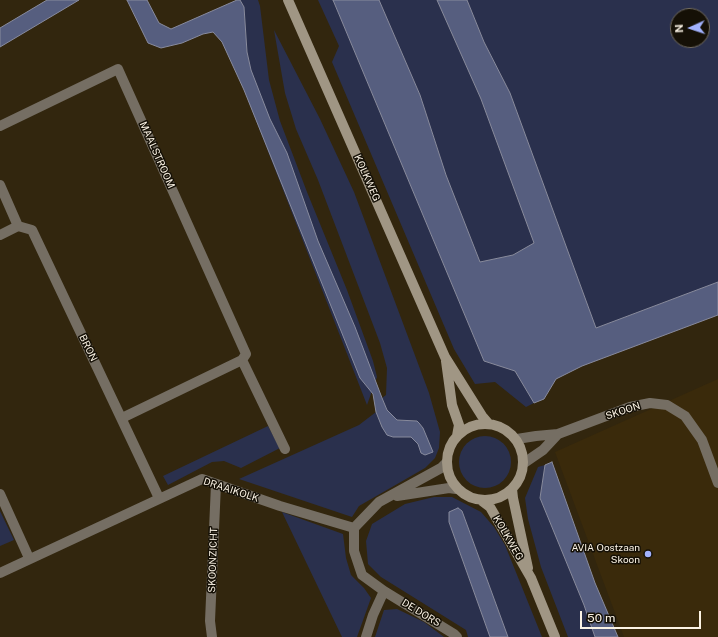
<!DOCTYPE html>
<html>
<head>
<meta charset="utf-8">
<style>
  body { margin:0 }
  #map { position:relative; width:718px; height:637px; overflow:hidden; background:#32260e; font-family:"Public Sans",sans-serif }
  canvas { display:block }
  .north { position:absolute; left:670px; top:8px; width:40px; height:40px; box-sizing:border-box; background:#151006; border:1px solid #716b5f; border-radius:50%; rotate:267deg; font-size:11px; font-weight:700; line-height:16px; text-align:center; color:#fbf3e5 }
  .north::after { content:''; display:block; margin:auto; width:14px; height:18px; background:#a2b2fd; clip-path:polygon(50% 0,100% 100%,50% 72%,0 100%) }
  .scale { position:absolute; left:580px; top:611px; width:121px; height:18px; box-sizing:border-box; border:2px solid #fbf3e5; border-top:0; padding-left:5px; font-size:12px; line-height:14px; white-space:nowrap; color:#fbf3e5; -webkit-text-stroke:3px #151006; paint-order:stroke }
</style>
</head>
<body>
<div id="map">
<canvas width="718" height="637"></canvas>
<div class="north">N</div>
<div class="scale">50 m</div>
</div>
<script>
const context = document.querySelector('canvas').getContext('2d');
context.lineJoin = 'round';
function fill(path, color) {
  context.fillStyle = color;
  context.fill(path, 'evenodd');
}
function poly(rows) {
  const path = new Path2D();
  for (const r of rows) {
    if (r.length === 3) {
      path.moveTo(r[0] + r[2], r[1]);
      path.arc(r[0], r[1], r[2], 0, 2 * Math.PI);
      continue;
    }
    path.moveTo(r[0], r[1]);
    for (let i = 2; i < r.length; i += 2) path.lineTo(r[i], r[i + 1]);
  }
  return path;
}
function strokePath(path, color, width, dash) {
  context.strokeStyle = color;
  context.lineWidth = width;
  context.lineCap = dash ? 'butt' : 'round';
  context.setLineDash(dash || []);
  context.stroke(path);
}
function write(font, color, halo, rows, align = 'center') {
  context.font = font + ' "Public Sans",sans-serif';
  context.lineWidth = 3;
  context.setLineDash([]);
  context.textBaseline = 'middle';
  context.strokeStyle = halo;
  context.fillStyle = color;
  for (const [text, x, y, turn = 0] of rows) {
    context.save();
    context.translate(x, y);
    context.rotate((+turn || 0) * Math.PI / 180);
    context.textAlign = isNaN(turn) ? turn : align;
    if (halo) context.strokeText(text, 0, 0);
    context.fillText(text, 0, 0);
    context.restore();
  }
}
const built = poly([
  [718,379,718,637,624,637,555,452]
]);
const green = poly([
  [240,0,258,0,260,6,269,80,280,121,307,192,347,290,373,361,377,377,367,405,244,90,251,70,247,52,244,7],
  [318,0,333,0,484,361,515,371,534,403,526,407,495,382,475,384,454,349,332,62,339,46],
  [379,0,437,0,481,99,534,243,513,255,480,262,446,175,420,95],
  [467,0,718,0,718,282,596,328,510,93,484,42],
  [678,16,702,16,702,40,678,40],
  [274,30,320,119,354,192,429,393,440,432,439,448,435,458,425,468,359,506,352,517,239,479,359,425,376,412,382,427,393,437,411,437,418,444,425,434,423,428,417,421,397,420,393,417,387,410,382,398,386,395,387,368,380,343,318,180,296,129,285,93],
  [268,426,280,448,241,468,224,461,212,462,168,485,163,476],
  [485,462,26],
  [545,465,540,498,584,605,595,637,568,637,541,567,528,519,525,498,538,467],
  [434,497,452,497,481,512,494,527,505,545,542,637,508,637,462,511,449,522,490,637,468,637,466,630,381,577,368,564,366,541,372,524,405,504],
  [0,511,14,540,0,546],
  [282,512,343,534,346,558,351,575,364,588,371,598,357,637,342,637],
  [397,609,424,622,444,637,375,637,384,610]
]);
const water = poly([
  [47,0,79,0,0,47,0,28,47,0],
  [127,0,147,0,159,23,171,29,237,0,240,0,244,7,247,52,251,70,270,119,287,153,318,241,355,327,382,398,387,410,397,420,417,421,419,423,423,428,433,452,425,455,421,453,418,444,411,437,393,437,387,435,382,427,376,412,373,394,360,378,244,90,222,42,213,32,203,34,182,43,161,48,148,43,127,0],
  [333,0,379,0,420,95,446,175,480,262,513,255,534,243,481,99,437,0,467,0,484,42,510,93,596,328,718,282,718,315,582,366,556,379,544,399,534,403,515,371,484,361,333,0],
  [552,462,595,583,618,637,595,637,584,605,540,498,545,465,552,462],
  [458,508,462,511,508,637,490,637,449,522,449,512,458,508]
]);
const street = poly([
  [0,126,118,69,246,354,242,360,122,418],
  [0,185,18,226],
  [0,235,18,226,32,230,159,498],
  [242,360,285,449],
  [517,439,536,436,558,434,630,407,650,403,667,405,685,416,702,440,718,483],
  [524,463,543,450,558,434],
  [0,494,29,558],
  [397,496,449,488,456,489],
  [354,528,379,502,441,468,447,462],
  [0,573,202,479,280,506,354,528,354,551,362,575,384,591,373,615,366,637],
  [384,591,454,634,457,637],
  [212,637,210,621,216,484]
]);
const secondary = poly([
  [288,0,445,357,482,416,488,423],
  [446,361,452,405,459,425,457,436],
  [485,462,38],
  [512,489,513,498,528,568],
  [482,501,490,507,531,578,555,637]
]);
const markers = [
  [648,554,4,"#a2b2fd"]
];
const streetNames = [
  ["MAALSTROOM",157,155,66],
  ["KOLKWEG",367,178,66],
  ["BRON",88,348,64],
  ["SKOON",623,411,-18],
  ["DRAAIKOLK",231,490,18],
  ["KOLKWEG",508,538,60],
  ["SKOONZICHT",213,560,-88],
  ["DE DORS",421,613,31]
];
const poiNames = [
  ["AVIA Oostzaan",640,548],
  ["Skoon",640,560]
];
fill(built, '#3a2a0b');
fill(green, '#2a304d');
fill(water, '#565e7f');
strokePath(water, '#888b9e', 1);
strokePath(street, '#756e63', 10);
strokePath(secondary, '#a09684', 10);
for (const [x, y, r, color] of markers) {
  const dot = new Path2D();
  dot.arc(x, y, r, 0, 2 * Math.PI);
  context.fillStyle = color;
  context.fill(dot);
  strokePath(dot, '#151006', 1.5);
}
write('10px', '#fbf3e5', '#151006', streetNames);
write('10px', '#fbf3e5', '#151006', poiNames, 'right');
</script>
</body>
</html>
